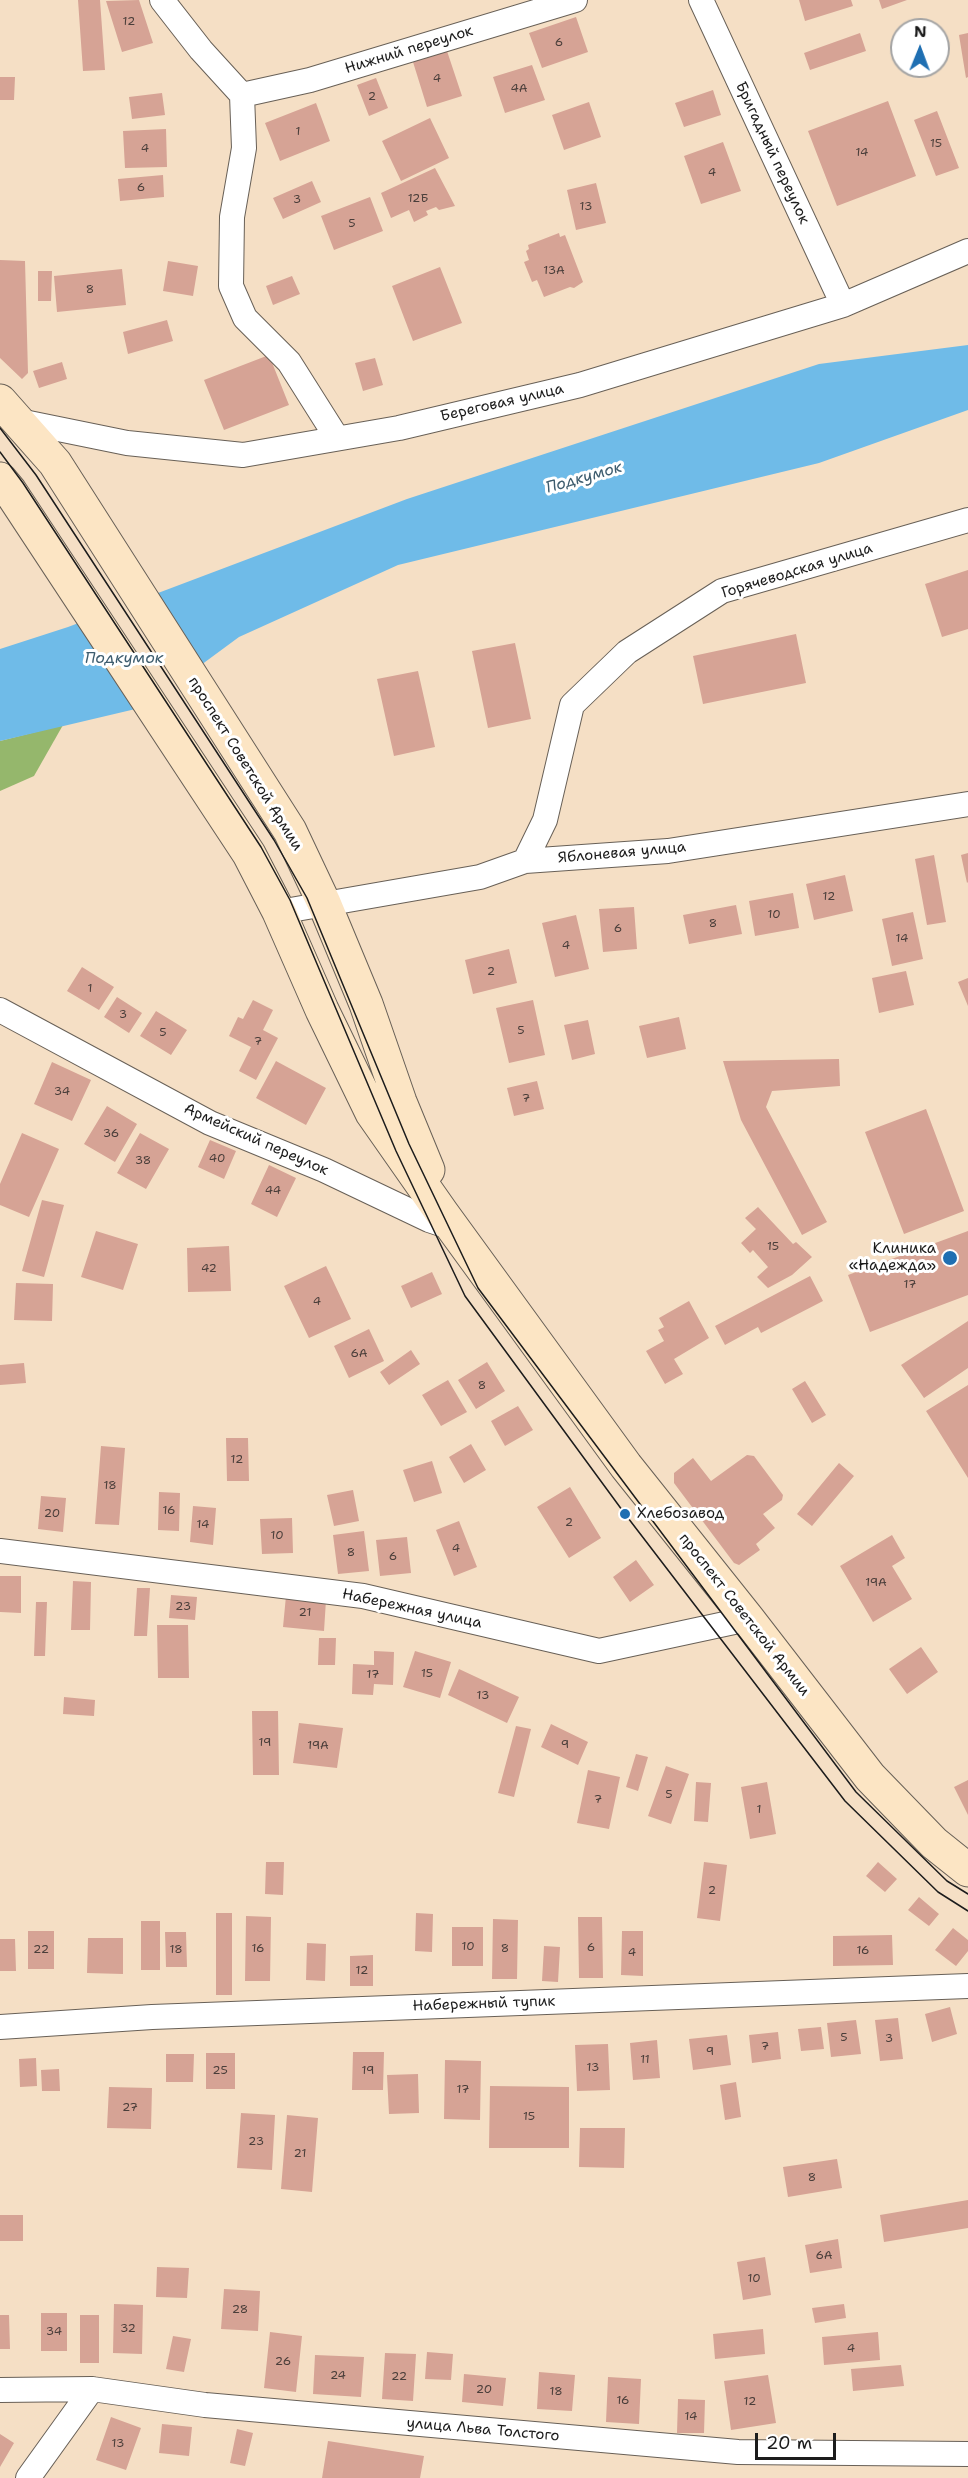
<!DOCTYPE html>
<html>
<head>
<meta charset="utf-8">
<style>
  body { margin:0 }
  #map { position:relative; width:968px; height:2478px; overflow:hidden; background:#f5dfc5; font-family:"Shantell Sans",sans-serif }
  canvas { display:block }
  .north { position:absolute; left:890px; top:18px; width:60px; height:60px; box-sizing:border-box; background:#fff; border:2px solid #a4a4a4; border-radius:50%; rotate:1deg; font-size:16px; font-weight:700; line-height:24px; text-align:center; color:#1c1c1c }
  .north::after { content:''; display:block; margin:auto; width:21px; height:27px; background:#1f6fb2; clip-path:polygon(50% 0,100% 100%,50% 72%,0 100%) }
  .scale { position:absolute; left:755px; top:2433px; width:81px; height:27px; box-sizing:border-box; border:3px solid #1c1c1c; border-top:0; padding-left:8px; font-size:18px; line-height:21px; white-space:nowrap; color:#1c1c1c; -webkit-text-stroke:4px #fff; paint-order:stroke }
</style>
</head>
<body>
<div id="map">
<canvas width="968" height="2478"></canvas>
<div class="north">N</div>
<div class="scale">20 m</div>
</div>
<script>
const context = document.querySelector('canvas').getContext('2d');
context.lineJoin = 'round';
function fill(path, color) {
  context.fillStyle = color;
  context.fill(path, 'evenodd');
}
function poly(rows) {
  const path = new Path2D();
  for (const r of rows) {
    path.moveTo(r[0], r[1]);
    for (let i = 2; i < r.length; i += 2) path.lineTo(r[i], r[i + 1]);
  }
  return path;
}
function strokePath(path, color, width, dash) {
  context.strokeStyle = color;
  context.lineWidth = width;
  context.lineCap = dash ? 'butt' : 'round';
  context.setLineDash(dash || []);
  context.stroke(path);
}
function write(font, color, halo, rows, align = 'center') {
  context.font = font + ' "Shantell Sans",sans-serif';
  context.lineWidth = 6;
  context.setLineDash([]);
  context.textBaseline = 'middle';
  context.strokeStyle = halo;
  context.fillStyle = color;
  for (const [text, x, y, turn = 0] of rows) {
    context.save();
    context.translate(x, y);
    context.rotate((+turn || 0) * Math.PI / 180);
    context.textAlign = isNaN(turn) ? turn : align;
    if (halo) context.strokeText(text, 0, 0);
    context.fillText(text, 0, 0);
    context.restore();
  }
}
const forest = poly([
  [63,725,34,776,0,791,0,741]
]);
const water = poly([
  [968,345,968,410,819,463,398,565,239,637,144,707,0,741,0,649,68,627,407,499,819,364]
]);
const pier = poly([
  [153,593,201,668,145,709,78,620]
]);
const building = poly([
  [78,0,100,0,105,70,83,71],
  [139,0,153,43,122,52,106,1],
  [799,0,851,0,853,6,805,21],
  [879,0,907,0,882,9],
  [576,17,588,52,542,68,529,33],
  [860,33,866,51,810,70,804,53],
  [968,33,968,77,966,78,959,35],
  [447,51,462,96,427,107,413,62],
  [532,65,545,100,505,113,493,77],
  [0,77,15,77,14,100,0,100],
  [376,78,388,108,369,116,357,85],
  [713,90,721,115,684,127,675,103],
  [162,93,165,115,132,119,129,97],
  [888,101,916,176,837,206,808,131],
  [589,102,601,137,564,150,552,115],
  [316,103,330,141,280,161,265,123],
  [937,111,959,168,936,176,914,120],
  [430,118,449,158,401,181,382,141],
  [166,129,167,167,125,168,123,131],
  [723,142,741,191,701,204,684,156],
  [435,168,455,206,439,210,436,207,426,211,428,215,414,222,409,210,391,218,381,193],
  [163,175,164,197,120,201,118,179],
  [312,181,321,202,283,219,273,198],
  [596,183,606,223,576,230,567,190],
  [370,197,383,231,334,250,321,216],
  [559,233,560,237,565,235,583,282,574,288,570,287,544,297,537,280,532,282,524,262,529,260,526,251,529,249,528,245],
  [0,260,25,261,28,373,22,379,0,358],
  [168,261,198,266,193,296,163,291],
  [440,267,462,323,413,341,392,286],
  [122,269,126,305,57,312,54,276],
  [38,271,52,271,51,301,38,301],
  [292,276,300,294,273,305,266,286],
  [167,320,173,341,128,354,123,332],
  [269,355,289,405,224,430,204,380],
  [375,358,383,385,363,391,355,363],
  [62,362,67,379,39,388,33,371],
  [968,570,968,629,942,637,925,584],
  [796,634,806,683,703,704,693,656],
  [515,643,531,719,488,728,472,651],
  [418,671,435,747,394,756,377,679],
  [968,853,968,882,967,883,961,855],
  [934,855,946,922,927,925,915,859],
  [845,875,853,911,814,920,806,884],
  [793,893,799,928,755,936,749,901],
  [736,905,742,934,689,944,683,915],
  [634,907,637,949,603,952,599,909],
  [913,912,923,959,892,966,882,919],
  [576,915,589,969,555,977,542,923],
  [509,949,517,983,473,994,465,960],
  [82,967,114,987,99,1010,67,991],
  [906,971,914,1005,879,1013,872,978],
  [968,978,968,1006,958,982],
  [117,997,142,1013,129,1033,104,1017],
  [253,1000,273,1010,263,1030,278,1038,256,1080,239,1071,251,1047,229,1036,238,1017,243,1019],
  [533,1000,545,1055,509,1063,496,1008],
  [156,1011,187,1030,171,1055,140,1036],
  [679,1017,686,1049,647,1058,639,1026],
  [588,1020,595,1054,572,1060,564,1025],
  [839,1059,840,1086,772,1091,766,1107,827,1222,802,1235,741,1120,723,1061],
  [276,1061,326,1088,306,1125,256,1098],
  [52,1062,91,1080,72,1121,34,1104],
  [537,1081,544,1109,514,1116,507,1088],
  [107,1106,137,1124,115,1162,84,1144],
  [926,1109,964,1211,904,1234,865,1132],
  [22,1133,59,1149,29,1217,0,1205,0,1184],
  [140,1133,169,1149,146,1189,117,1173],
  [210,1140,236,1151,224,1179,198,1167],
  [269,1165,296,1178,277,1217,251,1204],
  [42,1200,64,1205,44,1277,22,1271],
  [758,1207,793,1244,796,1242,812,1257,792,1275,768,1288,757,1277,768,1267,753,1250,750,1253,741,1243,756,1229,745,1218],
  [96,1231,138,1244,123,1290,81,1277],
  [968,1231,968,1295,870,1332,848,1275],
  [229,1246,231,1291,188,1292,187,1248],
  [326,1266,351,1319,309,1338,284,1286],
  [432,1272,442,1294,411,1308,401,1286],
  [810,1276,823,1301,761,1333,758,1327,725,1345,715,1326],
  [16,1283,53,1284,52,1321,14,1320],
  [689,1301,709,1338,674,1359,683,1374,665,1384,646,1351,664,1341,658,1330,664,1327,659,1318],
  [968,1321,968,1368,924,1398,901,1365],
  [369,1329,384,1361,349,1378,334,1346],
  [411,1350,420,1364,389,1385,380,1372],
  [487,1362,505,1391,476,1409,458,1380],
  [24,1363,26,1383,0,1385,0,1365],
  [448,1380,467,1412,441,1426,422,1395],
  [805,1381,826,1415,812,1423,792,1389],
  [968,1385,968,1478,926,1411],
  [518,1406,533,1430,505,1446,491,1421],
  [226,1438,248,1438,249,1481,227,1481],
  [471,1444,486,1470,464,1483,449,1457],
  [101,1446,125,1448,119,1525,95,1524],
  [747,1455,754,1456,783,1495,782,1500,763,1514,775,1528,756,1544,760,1550,739,1565,734,1563,674,1483,674,1473,693,1458,711,1481],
  [432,1461,442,1493,414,1502,403,1470],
  [839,1463,854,1476,812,1526,797,1514],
  [570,1487,601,1538,569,1558,537,1507],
  [353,1490,359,1521,334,1526,327,1495],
  [159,1492,180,1493,179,1531,158,1530],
  [41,1496,66,1498,63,1532,38,1529],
  [193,1506,216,1508,213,1545,190,1542],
  [292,1518,293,1553,262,1554,260,1519],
  [459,1521,477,1567,454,1576,436,1530],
  [364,1531,369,1571,338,1574,333,1535],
  [892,1535,905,1558,892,1566,912,1599,873,1622,840,1566],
  [407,1537,411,1573,380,1576,376,1540],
  [636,1560,654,1585,630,1602,613,1577],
  [0,1576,21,1576,21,1613,0,1612],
  [73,1581,91,1582,90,1630,71,1630],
  [137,1588,150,1588,147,1636,134,1636],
  [171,1595,197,1597,195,1620,169,1618],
  [286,1596,326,1600,324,1631,283,1627],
  [36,1602,47,1602,45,1656,34,1656],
  [157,1625,188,1625,189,1678,158,1678],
  [319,1638,336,1638,335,1665,318,1665],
  [921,1647,938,1672,907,1694,889,1669],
  [374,1651,394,1652,393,1685,374,1684,373,1695,352,1694,353,1664,374,1665],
  [415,1651,451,1662,440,1698,403,1687],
  [459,1669,519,1697,507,1723,448,1695],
  [64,1697,95,1700,94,1716,63,1714],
  [252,1711,278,1711,279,1775,253,1775],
  [299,1723,343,1728,337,1768,293,1763],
  [551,1724,588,1742,578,1765,541,1747],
  [516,1726,531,1729,514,1797,498,1793],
  [636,1754,648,1757,638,1791,626,1787],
  [666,1766,689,1774,671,1824,648,1816],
  [588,1770,620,1777,609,1829,577,1823],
  [968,1780,968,1815,954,1787],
  [696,1782,711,1783,708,1822,694,1821],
  [767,1782,776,1834,750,1839,741,1787],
  [266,1862,284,1862,283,1895,265,1894],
  [704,1862,727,1865,720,1921,697,1918],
  [878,1862,897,1879,885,1892,866,1876],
  [919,1897,939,1914,929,1926,908,1910],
  [216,1913,232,1913,232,1995,216,1995],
  [416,1913,433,1914,432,1952,415,1951],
  [246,1916,271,1917,270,1981,245,1981],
  [578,1917,602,1917,603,1978,579,1978],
  [493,1919,518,1920,517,1979,492,1979],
  [141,1921,160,1921,160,1970,141,1970],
  [452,1927,483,1927,483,1966,452,1966],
  [953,1928,968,1940,968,1951,956,1966,935,1950],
  [28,1931,54,1931,54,1969,28,1969],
  [622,1931,643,1931,643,1976,621,1975],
  [165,1932,186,1932,187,1967,166,1967],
  [892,1935,893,1965,833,1966,833,1936],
  [88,1938,123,1938,123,1974,87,1973],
  [0,1939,15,1939,16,1971,0,1971],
  [307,1943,326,1944,325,1981,306,1980],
  [544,1946,560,1947,558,1982,542,1981],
  [373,1955,373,1986,350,1986,350,1956],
  [950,2007,957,2034,932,2042,925,2014],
  [898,2018,903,2059,880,2061,875,2020],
  [856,2020,861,2054,831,2057,827,2023],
  [821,2027,824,2049,801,2051,798,2029],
  [778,2032,781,2059,752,2063,749,2035],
  [727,2035,731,2065,693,2070,689,2039],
  [657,2040,660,2078,633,2080,630,2043],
  [608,2044,610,2090,577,2091,575,2045],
  [353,2052,384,2052,383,2090,352,2090],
  [206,2053,235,2053,235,2089,206,2089],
  [166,2054,194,2054,193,2082,166,2082],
  [36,2058,37,2086,20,2087,19,2059],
  [445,2060,481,2061,480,2120,444,2119],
  [59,2069,60,2091,42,2091,41,2070],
  [418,2074,419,2113,389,2114,387,2075],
  [736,2082,741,2117,725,2120,720,2085],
  [490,2086,569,2087,569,2148,489,2148],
  [109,2087,152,2088,151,2129,107,2128],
  [241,2113,275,2115,272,2170,237,2168],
  [287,2115,318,2118,312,2192,281,2189],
  [580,2128,625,2128,624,2168,579,2167],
  [837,2159,842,2188,788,2197,783,2167],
  [968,2200,968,2228,884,2242,880,2215],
  [0,2215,23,2215,23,2241,0,2241],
  [838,2239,842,2268,810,2273,805,2245],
  [765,2257,771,2295,743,2300,737,2262],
  [157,2267,189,2268,187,2298,156,2297],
  [224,2289,260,2291,258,2331,221,2329],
  [114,2304,143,2305,142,2354,113,2353],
  [844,2304,846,2318,815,2323,812,2308],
  [41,2313,67,2313,67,2351,41,2351],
  [0,2315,9,2315,10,2349,0,2349],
  [80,2315,99,2315,99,2363,80,2363],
  [763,2329,765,2354,715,2359,713,2334],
  [270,2332,302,2336,296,2392,264,2388],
  [878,2332,880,2360,824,2365,822,2337],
  [173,2336,191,2339,184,2372,166,2369],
  [427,2352,453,2354,451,2380,425,2379],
  [385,2353,416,2354,413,2401,382,2399],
  [315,2355,364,2357,361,2397,313,2394],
  [901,2365,904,2386,853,2391,851,2369],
  [539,2372,575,2375,572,2411,537,2409],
  [464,2374,506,2378,503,2406,462,2402],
  [768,2375,776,2423,731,2430,724,2381],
  [608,2377,641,2379,639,2424,606,2422],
  [678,2399,705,2400,704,2433,677,2433],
  [111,2417,141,2428,126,2470,96,2460],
  [162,2424,192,2427,189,2456,159,2453],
  [237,2429,253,2433,245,2466,230,2463],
  [0,2434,14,2443,0,2467],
  [328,2441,424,2456,420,2478,322,2478]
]);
const minor = poly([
  [162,0,201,50,242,95,244,148,232,217,231,286,245,318,289,362,337,438],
  [701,0,843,305],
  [242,95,310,80,575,0],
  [19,421,127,443,243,455,399,428,580,385,843,305,968,251],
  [525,861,545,820,572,705,627,652,722,591,968,520],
  [279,912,480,877,525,861,668,851,968,804],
  [0,1010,210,1123,324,1170,429,1220,453,1228],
  [0,1551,363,1596,599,1651,748,1619],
  [0,2027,152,2017,968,1986],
  [0,2390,92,2389,205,2405,738,2452,968,2454],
  [28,2478,92,2389]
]);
const secondary = poly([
  [0,401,55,463,290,831,324,903,366,1004,400,1102,428,1170],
  [0,479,10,491,249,854,279,912,322,1010,372,1113,442,1213,626,1466,748,1619,870,1777,934,1843,968,1870]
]);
const tram = poly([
  [0,428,36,475,274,840,307,898,409,1144,478,1288,856,1792,947,1881,968,1894],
  [0,452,23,483,261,847,290,900,396,1151,465,1296,625,1514,845,1801,938,1892,968,1911]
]);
const markers = [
  [950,1258,8,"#1f6fb2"],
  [625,1514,6,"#1f6fb2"]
];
const numberNames = [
  ["12",129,22],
  ["6",559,43],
  ["4",437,79],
  ["4А",519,89],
  ["2",372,97],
  ["1",298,132],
  ["15",936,144],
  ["4",145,149],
  ["14",862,153],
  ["4",712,173],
  ["6",141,188],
  ["12Б",418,199],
  ["3",297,200],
  ["13",586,207],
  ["5",352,224],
  ["13А",554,271],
  ["8",90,290],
  ["12",829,897],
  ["10",774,915],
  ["8",713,924],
  ["6",618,929],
  ["14",902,939],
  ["4",566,946],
  ["2",491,972],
  ["1",90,989],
  ["3",123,1015],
  ["5",521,1031],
  ["5",163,1033],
  ["7",258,1042],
  ["34",62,1092],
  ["7",526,1099],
  ["36",111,1134],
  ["40",217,1159],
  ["38",143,1161],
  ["44",273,1191],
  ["15",773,1247],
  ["42",209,1269],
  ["17",910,1285],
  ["4",317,1302],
  ["6А",359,1354],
  ["8",482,1386],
  ["12",237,1460],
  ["18",110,1486],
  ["16",169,1511],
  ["20",52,1514],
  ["2",569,1523],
  ["14",203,1525],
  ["10",277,1536],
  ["4",456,1549],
  ["8",351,1553],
  ["6",393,1557],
  ["19А",876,1583],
  ["23",183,1607],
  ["21",305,1613],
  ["15",427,1674],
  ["17",373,1675],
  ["13",483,1696],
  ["19",265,1743],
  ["9",565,1745],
  ["19А",318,1746],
  ["5",669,1795],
  ["7",598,1800],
  ["1",759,1810],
  ["2",712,1891],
  ["10",468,1947],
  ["6",591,1948],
  ["16",258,1949],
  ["8",505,1949],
  ["22",41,1950],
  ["18",176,1950],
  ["16",863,1951],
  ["4",632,1953],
  ["12",362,1971],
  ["5",844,2038],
  ["3",889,2039],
  ["7",765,2047],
  ["9",710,2052],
  ["11",645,2060],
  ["13",593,2068],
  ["25",220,2071],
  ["19",368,2071],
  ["17",463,2090],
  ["27",130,2108],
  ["15",529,2117],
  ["23",256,2142],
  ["21",300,2154],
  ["8",812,2178],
  ["6А",824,2256],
  ["10",754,2279],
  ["28",240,2310],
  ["32",128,2329],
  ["34",54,2332],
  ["4",851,2349],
  ["26",283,2362],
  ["24",338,2376],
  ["22",399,2377],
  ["20",484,2390],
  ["18",556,2392],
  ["16",623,2401],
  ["12",750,2402],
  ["14",691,2417],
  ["13",118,2444]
];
const streetNames = [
  ["Нижний переулок",409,50,-17],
  ["Бригадный переулок",772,153,65],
  ["Береговая улица",502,403,-13],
  ["Горячеводская улица",797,571,-17],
  ["проспект Советской Армии",245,764,58],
  ["Яблоневая улица",622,853,-5],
  ["Армейский переулок",256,1140,24],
  ["Набережная улица",412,1609,12],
  ["проспект Советской Армии",744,1615,52],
  ["Набережный тупик",484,2004,-2],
  ["улица Льва Толстого",483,2430,5]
];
const poiNames = [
  ["Клиника",936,1249],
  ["«Надежда»",936,1266],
  ["Хлебозавод",637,1514,"left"]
];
const waterNames = [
  ["Подкумок",584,478,-16],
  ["Подкумок",124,659]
];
fill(forest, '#95b76c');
fill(water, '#6fbbe8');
fill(pier, '#f5dfc5');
fill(building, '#d6a395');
strokePath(minor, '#686057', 26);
strokePath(secondary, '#686057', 35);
strokePath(minor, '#fff', 24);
strokePath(secondary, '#fce5c4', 33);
strokePath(tram, '#1c1c1c', 1.5);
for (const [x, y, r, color] of markers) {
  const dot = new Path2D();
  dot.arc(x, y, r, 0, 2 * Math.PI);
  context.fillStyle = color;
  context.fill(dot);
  strokePath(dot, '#fff', 2);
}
write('12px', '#4a3e3a', null, numberNames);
write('15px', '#1c1c1c', '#fff', streetNames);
write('15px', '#1c1c1c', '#fff', poiNames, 'right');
write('italic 16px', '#3d5c6e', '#fff', waterNames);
</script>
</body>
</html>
